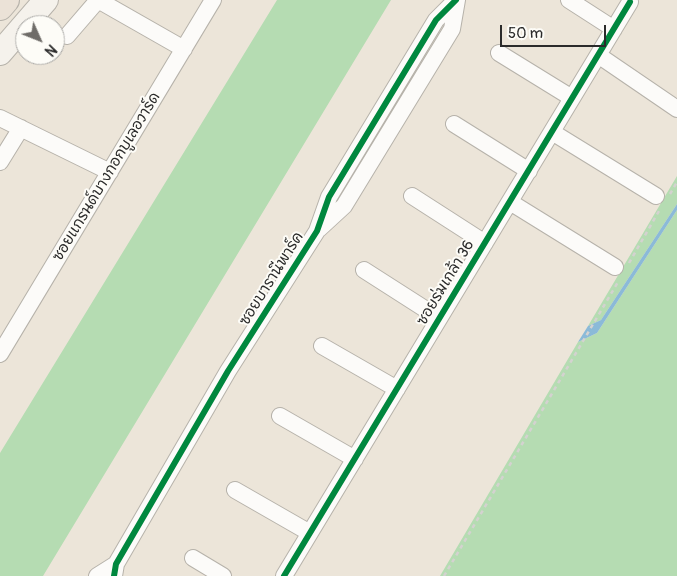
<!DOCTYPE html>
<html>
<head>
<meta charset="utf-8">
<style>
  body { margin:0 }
  #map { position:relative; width:677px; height:576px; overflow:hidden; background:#ece5d9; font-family:Pangolin,sans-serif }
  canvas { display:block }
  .north { position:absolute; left:15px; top:15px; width:50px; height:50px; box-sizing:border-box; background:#fdfcf7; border:1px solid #a9a8a5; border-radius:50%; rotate:134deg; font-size:14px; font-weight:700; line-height:20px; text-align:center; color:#2b2b2b }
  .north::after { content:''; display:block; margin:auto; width:18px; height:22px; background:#6f6c68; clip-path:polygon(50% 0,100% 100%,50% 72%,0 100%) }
  .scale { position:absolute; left:500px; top:25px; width:106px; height:22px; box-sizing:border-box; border:2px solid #2b2b2b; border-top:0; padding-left:6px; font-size:15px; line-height:18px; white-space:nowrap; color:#2b2b2b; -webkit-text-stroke:4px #fdfcf7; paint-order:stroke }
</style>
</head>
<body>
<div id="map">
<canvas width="677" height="576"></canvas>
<div class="north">N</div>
<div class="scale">50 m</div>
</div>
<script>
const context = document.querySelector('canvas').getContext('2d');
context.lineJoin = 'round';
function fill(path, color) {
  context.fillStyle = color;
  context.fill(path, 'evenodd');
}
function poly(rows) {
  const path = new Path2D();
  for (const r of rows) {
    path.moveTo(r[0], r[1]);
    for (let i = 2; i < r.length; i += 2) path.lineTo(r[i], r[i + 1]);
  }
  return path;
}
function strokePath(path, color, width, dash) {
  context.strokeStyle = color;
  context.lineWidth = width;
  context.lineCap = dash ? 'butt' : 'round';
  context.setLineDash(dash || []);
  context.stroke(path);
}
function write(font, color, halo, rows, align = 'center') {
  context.font = font + ' Pangolin,"Playpen Sans Thai",sans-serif';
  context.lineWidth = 4;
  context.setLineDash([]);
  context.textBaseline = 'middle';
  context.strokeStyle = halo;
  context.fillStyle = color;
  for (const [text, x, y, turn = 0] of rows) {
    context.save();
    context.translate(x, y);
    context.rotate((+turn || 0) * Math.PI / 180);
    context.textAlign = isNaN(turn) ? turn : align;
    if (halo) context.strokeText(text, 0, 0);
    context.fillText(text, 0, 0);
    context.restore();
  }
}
const green = poly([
  [277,0,391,0,43,576,0,576,0,453],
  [677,176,677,204,601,320,588,326],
  [677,210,677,576,440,576,578,342,597,333]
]);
const water = poly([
  [677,204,677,210,597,333,578,342,588,326,601,320]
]);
const path = poly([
  [670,194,677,182],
  [629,263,659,211],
  [444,576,618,282]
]);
const minor = poly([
  [98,0,184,49],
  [569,0,614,29],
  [67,36,98,0],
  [499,53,572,98],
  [598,55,677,109],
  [0,118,110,172],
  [454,124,529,171],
  [552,132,656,196],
  [0,162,21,128],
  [412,196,485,243],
  [510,202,615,267],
  [319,229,344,206,452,29,457,0],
  [364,270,439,318],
  [322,346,397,389],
  [0,354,213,0],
  [280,416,355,459],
  [235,490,310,533],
  [193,558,223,576],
  [97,576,116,564],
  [114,576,116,564,228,371,317,231,329,197,436,20,456,0],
  [284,576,630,2]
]);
const secondary = poly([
  [0,53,46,0]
]);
const primary = poly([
  [0,7,6,0]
]);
const cycleway = poly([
  [114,576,116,564,228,371,317,231,329,197,436,20,456,0],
  [284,576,630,2]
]);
const streetNames = [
  ["ซอยแกรนด์บางกอกบูเลอวาร์ด",107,177,-59],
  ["ซอยบารานีพาร์ค",272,279,-58],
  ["ซอยร่มเกล้า 36",446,283,-59]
];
fill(green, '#b5dcb2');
fill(water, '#8bbad8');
strokePath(minor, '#b6b2aa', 18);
strokePath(secondary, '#b6b2aa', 26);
strokePath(primary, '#b6b2aa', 28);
strokePath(path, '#d4d2d0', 2.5, [4, 4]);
strokePath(minor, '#fcfbf9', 16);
strokePath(secondary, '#f5f2ec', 24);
strokePath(primary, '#ebe2d7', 26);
strokePath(cycleway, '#00873e', 6);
write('15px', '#2b2b2b', '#fdfcf7', streetNames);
</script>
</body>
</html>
